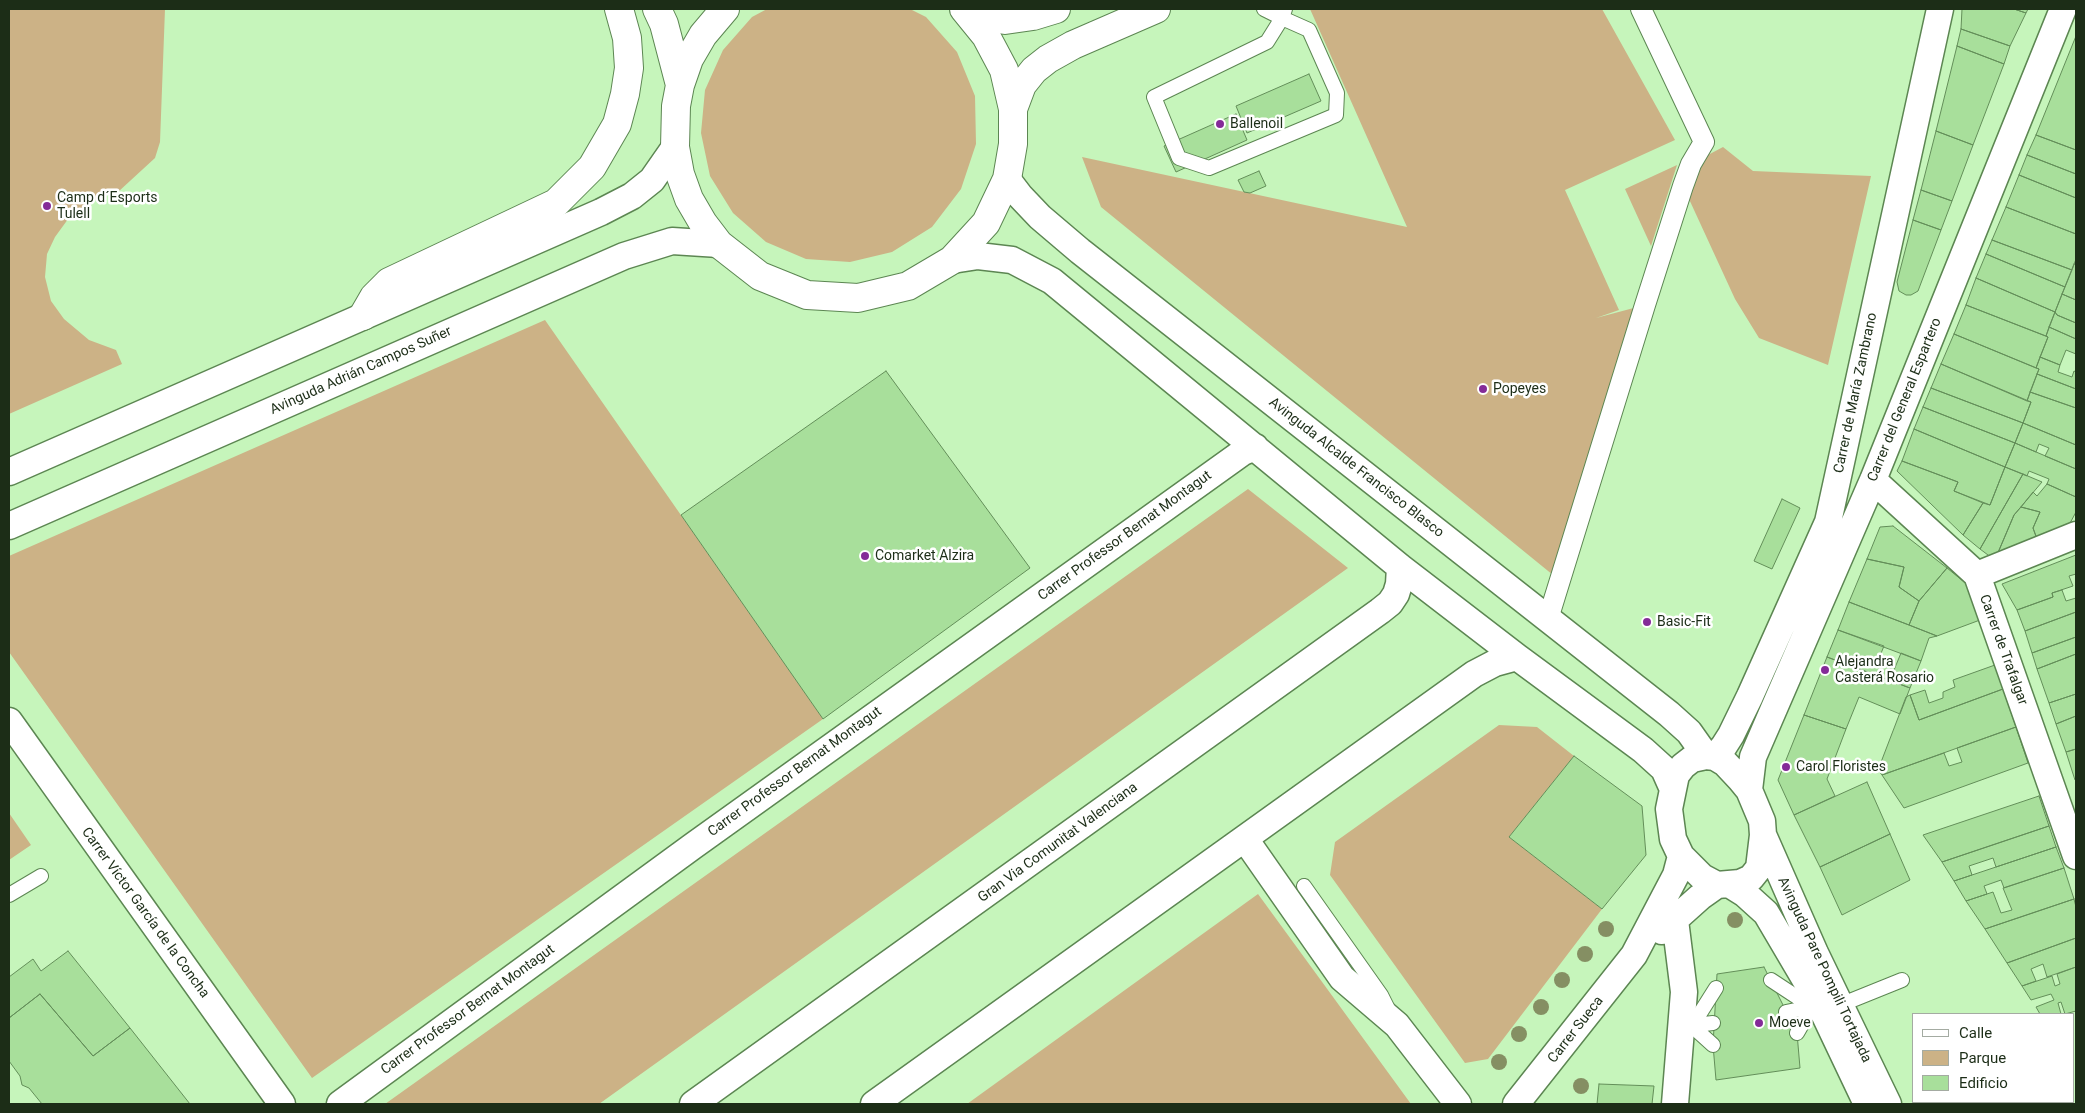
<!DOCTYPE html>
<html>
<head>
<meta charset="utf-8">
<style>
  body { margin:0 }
  #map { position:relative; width:2085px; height:1113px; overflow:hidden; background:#c6f5bb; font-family:Roboto,sans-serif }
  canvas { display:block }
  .frame { position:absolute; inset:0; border:10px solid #1c2d17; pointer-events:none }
  .legend { position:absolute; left:1912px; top:1013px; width:162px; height:90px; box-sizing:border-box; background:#fff; border:1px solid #a4aba2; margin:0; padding:6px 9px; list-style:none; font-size:15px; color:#1c2d17 }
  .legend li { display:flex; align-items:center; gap:10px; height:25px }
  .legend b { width:25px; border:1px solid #a4aba2 }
</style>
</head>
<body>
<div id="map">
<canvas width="2085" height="1113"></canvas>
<div class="frame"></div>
<ul class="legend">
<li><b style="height:6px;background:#fff"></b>Calle</li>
<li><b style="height:14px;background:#ccb286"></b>Parque</li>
<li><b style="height:14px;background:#a8df9b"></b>Edificio</li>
</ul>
</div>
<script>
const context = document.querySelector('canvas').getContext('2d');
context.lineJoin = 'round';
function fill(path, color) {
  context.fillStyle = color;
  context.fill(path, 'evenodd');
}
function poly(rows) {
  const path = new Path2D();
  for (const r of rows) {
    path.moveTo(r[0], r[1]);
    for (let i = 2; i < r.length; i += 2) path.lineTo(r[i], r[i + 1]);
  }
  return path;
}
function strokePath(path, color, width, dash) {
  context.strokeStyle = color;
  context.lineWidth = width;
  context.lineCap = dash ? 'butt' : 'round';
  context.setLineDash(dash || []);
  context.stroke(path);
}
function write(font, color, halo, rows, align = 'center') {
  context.font = font + ' Roboto,sans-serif';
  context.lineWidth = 5;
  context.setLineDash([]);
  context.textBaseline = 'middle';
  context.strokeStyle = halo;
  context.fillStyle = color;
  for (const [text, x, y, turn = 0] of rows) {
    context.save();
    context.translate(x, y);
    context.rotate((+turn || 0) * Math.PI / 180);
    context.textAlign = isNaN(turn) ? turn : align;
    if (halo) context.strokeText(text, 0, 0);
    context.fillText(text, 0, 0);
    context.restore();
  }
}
const green = poly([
  [9,9,165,9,160,142,155,158,118,192,100,197,71,215,55,237,47,254,45,277,51,301,64,319,89,340,116,350,122,364,9,414],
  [767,9,910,9,926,17,957,52,975,96,976,144,961,189,932,227,892,252,850,262,806,259,766,242,733,213,710,176,701,133,705,90,723,50,752,17],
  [1310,9,1602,9,1675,140,1565,190,1619,310,1596,318,1645,305,1553,575,1101,207,1082,157,1407,227],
  [1723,147,1753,171,1871,176,1828,365,1759,338,1735,299,1683,186,1691,164],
  [1677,165,1651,246,1625,189],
  [545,320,823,719,312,1078,9,652,9,556],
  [1248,489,1348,568,599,1104,385,1104],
  [1499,725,1537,727,1574,756,1509,837,1602,909,1488,1059,1465,1063,1330,875,1335,842],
  [9,813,31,845,9,860],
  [1258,894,1411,1104,967,1104]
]);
const building = poly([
  [1962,9,2014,9,2026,13,2010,46,1961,29,1962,9],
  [2014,9,2028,9,2026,13,2014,9],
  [1961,29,2010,46,2004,64,1957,46,1961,29],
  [2076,36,2076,150,2036,135,2076,36],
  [1957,46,2004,64,1973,145,1936,131,1957,46],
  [1309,74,1321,101,1247,133,1236,106,1309,74],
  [1236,114,1247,140,1176,172,1164,146,1236,114],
  [1936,131,1973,145,1952,201,1921,190,1936,131],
  [2036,135,2076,150,2076,174,2027,155,2036,135],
  [2027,155,2076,174,2076,198,2019,175,2027,155],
  [1259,171,1266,186,1250,193,1244,192,1238,180,1259,171],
  [2019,175,2076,198,2076,234,2006,207,2019,175],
  [1921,190,1952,201,1941,230,1913,220,1921,190],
  [2006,207,2076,234,2076,259,2072,270,1992,240,2006,207],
  [1913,220,1941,230,1918,291,1911,295,1906,295,1899,291,1897,282,1913,220],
  [1992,240,2072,270,2065,287,1986,254,1992,240],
  [1986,254,2065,287,2055,312,1976,278,1986,254],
  [2074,264,2076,265,2076,300,2062,294,2074,264],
  [1976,278,2055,312,2046,336,1966,305,1976,278],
  [2062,294,2076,300,2076,323,2057,315,2055,312,2062,294],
  [1966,305,2048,337,2036,368,1954,334,1966,305],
  [2055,312,2057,315,2076,323,2076,339,2049,327,2055,312],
  [2049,327,2076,339,2076,354,2066,350,2060,365,2040,357,2048,337,2046,336,2049,327],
  [1954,334,2039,369,2027,401,1941,364,1954,334],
  [2040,357,2060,365,2058,372,2072,377,2074,371,2076,372,2076,389,2037,374,2039,369,2036,368,2040,357],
  [1941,364,2031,402,2023,423,1931,388,1941,364],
  [886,371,1030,568,823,719,681,515,886,371],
  [2037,374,2076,389,2076,408,2030,392,2037,374],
  [1931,388,2023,423,2015,443,1923,407,1931,388],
  [2030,392,2076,408,2076,445,2023,423,2031,402,2027,401,2030,392],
  [1923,407,2015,443,2005,467,1914,429,1923,407],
  [2023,423,2076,445,2076,469,2045,456,2049,448,2039,444,2036,452,2015,443,2023,423],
  [1914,429,2005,467,1990,505,1954,491,1958,482,1902,461,1914,429],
  [2015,443,2076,469,2076,497,2047,484,2049,479,2029,471,2027,476,2005,467,2015,443],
  [1902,461,1958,482,1954,491,1983,503,1963,535,1897,471,1902,461],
  [2005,467,2023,474,1980,549,1963,535,1983,503,1990,505,2005,467],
  [2023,474,2042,482,2014,515,1997,555,1992,558,1980,549,2023,474],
  [2047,484,2076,497,2076,512,2069,525,2037,539,2033,528,2040,512,2021,507,2033,492,2037,496,2047,484],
  [1782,499,1800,508,1772,569,1754,561,1782,499],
  [2021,507,2040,512,2033,528,2037,539,1997,555,2014,515,2021,507],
  [1893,526,1947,568,1919,601,1899,587,1904,567,1867,559,1880,527,1893,526],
  [2076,555,2076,574,2069,576,2073,586,2052,593,2053,597,2017,610,2002,584,2076,555],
  [1867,559,1904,567,1899,587,1919,601,1909,625,1849,602,1867,559],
  [1947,568,1968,585,1980,620,1937,636,1909,625,1919,601,1947,568],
  [2062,590,2066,601,2076,598,2076,612,2025,631,2017,610,2053,597,2052,593,2062,590],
  [1849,602,1909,625,1937,636,1929,638,1921,661,1838,630,1849,602],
  [2076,612,2076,637,2032,653,2025,631,2076,612],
  [1838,630,1884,646,1877,663,1894,670,1901,653,1921,661,1910,688,1827,657,1838,630],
  [2076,637,2076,654,2037,669,2032,653,2076,637],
  [2076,654,2076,694,2049,703,2037,669,2076,654],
  [1827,657,1910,688,1900,714,1859,697,1846,729,1804,715,1827,657],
  [1995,665,2003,689,1919,720,1910,695,1925,690,1929,703,1943,698,1943,692,1955,687,1953,680,1995,665],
  [2003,689,2016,727,1882,775,1878,770,1906,697,1910,695,1919,720,2003,689],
  [2076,694,2076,716,2056,724,2049,703,2076,694],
  [1804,715,1846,729,1827,779,1835,796,1794,815,1778,780,1804,715],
  [2076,716,2076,749,2066,752,2056,724,2076,716],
  [2016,727,2028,763,1904,808,1882,775,1944,753,1949,766,1962,762,1957,748,2016,727],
  [2076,749,2076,780,2075,780,2066,752,2076,749],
  [1574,756,1642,806,1646,855,1602,909,1509,837,1574,756],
  [1867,782,1890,834,1820,867,1794,815,1867,782],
  [2039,796,2049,826,1942,862,1923,835,2039,796],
  [2049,826,2056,847,1996,867,1993,858,1969,866,1972,875,1954,881,1942,862,2049,826],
  [1890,834,1910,880,1842,915,1820,867,1890,834],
  [2056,847,2064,868,2004,888,2001,880,1984,886,1987,894,1966,901,1954,881,2056,847],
  [2064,868,2074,899,1985,929,1966,901,1993,892,2001,913,2012,910,2003,888,2064,868],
  [2074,899,2076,907,2076,938,2007,963,1985,929,2074,899],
  [2076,938,2076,967,2047,977,2043,964,2031,969,2036,981,2022,986,2007,963,2076,938],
  [68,951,130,1028,93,1056,40,994,9,1018,9,977,33,959,41,971,68,951],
  [1764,967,1797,1033,1800,1068,1716,1080,1713,1045,1717,974,1764,967],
  [2076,967,2076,1011,2065,1014,2061,1002,2058,1003,2061,1014,2040,1014,2036,1007,2054,1000,2051,994,2031,1000,2022,986,2052,976,2055,986,2060,984,2057,974,2076,967],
  [40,994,93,1056,130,1028,190,1104,42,1104,29,1088,22,1085,20,1076,9,1061,9,1018,40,994],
  [1599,1084,1654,1086,1652,1104,1597,1104,1599,1084]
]);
const service = poly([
  [1264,9,1282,18,1309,30,1337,93,1336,115,1209,168,1179,158,1154,97,1267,42,1282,18,1285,9],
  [1304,886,1381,995,1388,1009],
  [9,895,41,876],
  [1771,980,1812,1007,1797,1033],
  [1840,1005,1902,980],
  [1786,1012,1815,1006],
  [1687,1026,1713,1023],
  [1713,1045,1692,1026,1716,988]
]);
const pedestrian = poly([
  [1548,619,1645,305,1683,186,1691,164,1704,142,1641,9]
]);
const minor = poly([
  [1007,179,1020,196,1040,217,1080,251,1669,714,1689,732,1706,756],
  [952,260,978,256,1012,260,1052,281,1400,567,1517,657,1643,750,1664,769,1672,787],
  [9,472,601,212,632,196,652,180,675,147],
  [1873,480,1977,575,2076,856],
  [9,526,624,256,672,241,719,244],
  [1977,575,2076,535],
  [9,721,282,1104],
  [1706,756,1715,757,1725,763,1740,779,1749,790,1762,821,1763,835,1759,868,1751,878,1740,883,1717,885,1702,877,1681,856,1673,839,1669,809,1676,775,1683,766,1692,759,1706,756],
  [1715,757,1724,746,1731,735,1750,696,1828,522,1940,9],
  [1749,790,1753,757,1873,480,2063,9],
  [1764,837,1815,953,1888,1104],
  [1245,839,1342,978,1397,1025,1458,1104],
  [1729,884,1745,894,1766,913,1819,1003,1867,1104],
  [1662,931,1700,897,1717,885],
  [340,1104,693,846,1243,452,1255,447],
  [693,1104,1380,611,1390,603,1396,594,1399,584,1400,567],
  [874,1104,1474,674,1495,663,1517,657],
  [1516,1104,1634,955,1676,875,1681,856],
  [1675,1104,1684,992,1675,920]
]);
const secondary = poly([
  [968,9,984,17,1005,20,1033,16,1056,9],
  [1013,109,1022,85,1034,70,1048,59,1073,45,1156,9]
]);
const primary = poly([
  [657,9,664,24,680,85],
  [725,9,703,35,689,59,680,85,676,106,675,147,680,174,689,199,703,223,719,244,760,276,807,295,858,298,908,286,952,260,986,223,1007,179,1013,144,1013,109,1004,70,986,36,964,9],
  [363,316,374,297,389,282,556,203,592,167,617,124,625,94,629,68,627,38,619,9]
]);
const trees = [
  [1735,920],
  [1606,929],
  [1585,954],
  [1562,980],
  [1541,1007],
  [1519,1034],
  [1499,1062],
  [1581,1086]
];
const markers = [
  [1220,124,5,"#842b98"],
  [47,206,5,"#842b98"],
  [1483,389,5,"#842b98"],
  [865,556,5,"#842b98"],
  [1647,622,5,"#842b98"],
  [1825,670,5,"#842b98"],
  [1786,767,5,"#842b98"],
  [1759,1023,5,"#842b98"]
];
const poiNames = [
  ["Ballenoil",1230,124],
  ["Camp d´Esports",57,198],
  ["Tulell",57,214],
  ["Popeyes",1493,389],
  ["Comarket Alzira",875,556],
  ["Basic-Fit",1657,622],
  ["Alejandra",1835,662],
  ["Casterá Rosario",1835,678],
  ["Carol Floristes",1796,767],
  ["Moeve",1769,1023]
];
const streetNames = [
  ["Avinguda Adrián Campos Suñer",361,371,-24],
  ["Carrer de María Zambrano",1856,393,-78],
  ["Carrer del General Espartero",1905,400,-68],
  ["Avinguda Alcalde Francisco Blasco",1356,468,38],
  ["Carrer Professor Bernat Montagut",1125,536,-36],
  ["Carrer de Trafalgar",2003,650,70],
  ["Carrer Professor Bernat Montagut",795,772,-36],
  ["Gran Via Comunitat Valenciana",1058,843,-36],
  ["Carrer Víctor García de la Concha",145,913,54],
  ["Avinguda Pare Pompili Tortajada",1824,970,65],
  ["Carrer Professor Bernat Montagut",468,1010,-36],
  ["Carrer Sueca",1576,1030,-52]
];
fill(green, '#ccb286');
fill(building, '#a8df9b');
strokePath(building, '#638e59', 1);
strokePath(service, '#5c8652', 16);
strokePath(pedestrian, '#5c8652', 22);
strokePath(minor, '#5c8652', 29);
strokePath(secondary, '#5c8652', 30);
strokePath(primary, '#5c8652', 30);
strokePath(service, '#fff', 14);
strokePath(pedestrian, '#fff', 20);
strokePath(minor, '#fff', 26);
strokePath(secondary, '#fff', 28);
strokePath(primary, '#fff', 28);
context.fillStyle = '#858f63';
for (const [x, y] of trees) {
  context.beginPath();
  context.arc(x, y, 8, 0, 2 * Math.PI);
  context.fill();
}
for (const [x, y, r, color] of markers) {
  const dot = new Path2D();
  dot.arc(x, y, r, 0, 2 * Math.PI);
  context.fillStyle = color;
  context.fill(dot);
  strokePath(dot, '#fff', 2);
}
write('14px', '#1c2d17', '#fff', poiNames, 'left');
write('14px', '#1c2d17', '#fff', streetNames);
</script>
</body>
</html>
